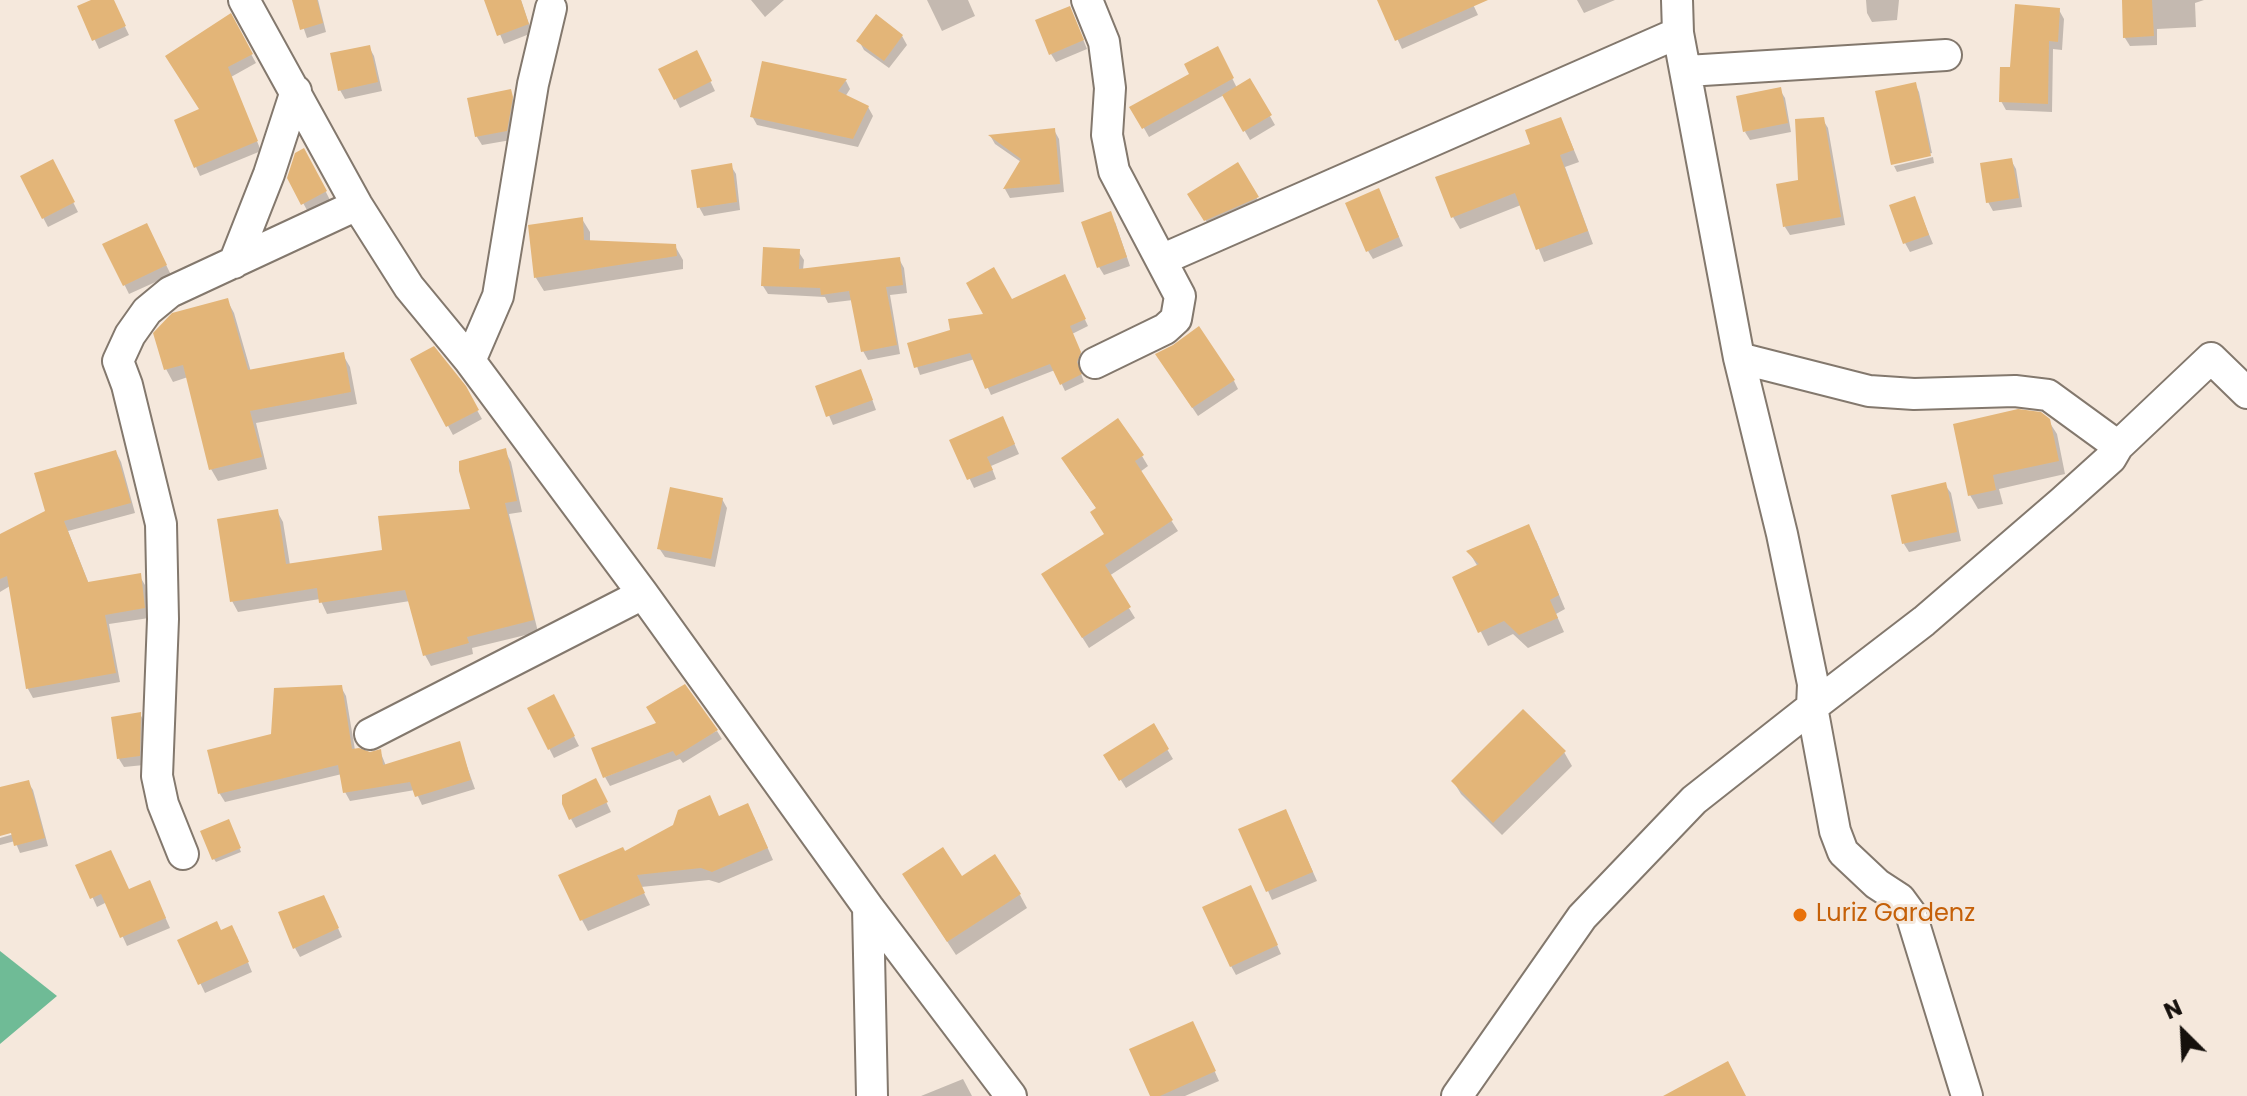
<!DOCTYPE html>
<html>
<head>
<meta charset="utf-8">
<style>
  body { margin:0 }
  #map { position:relative; width:2247px; height:1096px; overflow:hidden; background:#f5e8dc; font-family:Poppins,sans-serif }
  canvas { display:block }
  .north { position:absolute; left:2143px; top:992px; width:80px; height:80px; -webkit-text-stroke:6px #f5e8dc; paint-order:stroke; rotate:336deg; font-size:22px; font-weight:700; line-height:32px; text-align:center; color:#15100c }
  .north::after { content:''; display:block; margin:auto; width:28px; height:36px; background:#15100c; clip-path:polygon(50% 0,100% 100%,50% 72%,0 100%) }
</style>
</head>
<body>
<div id="map">
<canvas width="2247" height="1096"></canvas>
<div class="north">N</div>
</div>
<script>
const context = document.querySelector('canvas').getContext('2d');
context.lineJoin = 'round';
function fill(path, color) {
  context.fillStyle = color;
  context.fill(path, 'evenodd');
}
function poly(rows) {
  const path = new Path2D();
  for (const r of rows) {
    path.moveTo(r[0], r[1]);
    for (let i = 2; i < r.length; i += 2) path.lineTo(r[i], r[i + 1]);
  }
  return path;
}
function strokePath(path, color, width, dash) {
  context.strokeStyle = color;
  context.lineWidth = width;
  context.lineCap = dash ? 'butt' : 'round';
  context.setLineDash(dash || []);
  context.stroke(path);
}
function write(font, color, halo, rows, align = 'center') {
  context.font = font + ' Poppins,sans-serif';
  context.lineWidth = 6;
  context.setLineDash([]);
  context.textBaseline = 'middle';
  context.strokeStyle = halo;
  context.fillStyle = color;
  for (const [text, x, y, turn = 0] of rows) {
    context.save();
    context.translate(x, y);
    context.rotate((+turn || 0) * Math.PI / 180);
    context.textAlign = isNaN(turn) ? turn : align;
    if (halo) context.strokeText(text, 0, 0);
    context.fillText(text, 0, 0);
    context.restore();
  }
}
const forest = poly([
  [0,951,57,996,0,1044]
]);
const shadow = poly([
  [96,0,112,0,129,35,99,49,80,7],
  [294,0,318,0,326,32,307,38],
  [486,0,521,0,532,33,504,44],
  [751,0,784,0,765,17],
  [927,0,968,0,975,16,942,31],
  [1384,0,1471,0,1478,15,1402,49,1380,2],
  [1577,0,1615,0,1584,13],
  [1866,0,1899,0,1897,20,1872,22,1867,13],
  [2124,0,2204,0,2195,3,2196,27,2157,29,2157,45,2130,46,2125,38],
  [2059,10,2064,19,2062,50,2053,49,2052,112,2006,110,2001,101,2011,69],
  [230,16,256,63,231,77,261,151,200,176,196,167,202,111],
  [1074,17,1087,49,1056,62,1051,54],
  [902,36,907,45,889,68,864,50,859,41],
  [369,47,374,56,382,91,345,99,340,90],
  [1222,58,1237,88,1250,81,1275,125,1250,140,1224,95,1149,137,1132,107],
  [701,62,715,91,680,108,661,70],
  [846,81,850,89,845,97,868,107,873,116,858,147,757,125,752,116],
  [1915,84,1919,92,1932,153,1892,162],
  [1780,90,1785,98,1791,132,1750,140,1745,132],
  [510,91,516,108,511,140,482,145,477,137,469,99],
  [1561,119,1579,162,1565,167,1593,244,1544,262,1521,205,1460,229,1453,217],
  [1823,120,1828,128,1845,225,1790,235,1785,227],
  [1054,130,1059,139,1064,192,1010,198,1005,189,1021,162,995,144,991,137],
  [1933,157,1934,163,1897,172,1894,166],
  [309,159,330,200,308,212,289,177],
  [2011,160,2016,169,2022,207,1993,211,1988,202],
  [1237,165,1262,207,1211,229,1190,194],
  [731,166,736,174,740,210,704,216,699,207],
  [57,170,78,212,48,227,22,177],
  [1914,198,1933,244,1910,252,1905,243],
  [1383,200,1403,246,1373,259,1368,251],
  [582,219,590,232,590,243,675,246,683,260,683,269,544,291,536,278,530,227],
  [1115,222,1130,266,1104,275,1099,267],
  [151,234,171,275,129,294,105,245],
  [798,251,804,260,803,270,899,259,904,268,907,293,890,295,900,354,868,360,863,351,853,300,828,303,825,297,768,294,763,286],
  [1068,284,1088,326,1072,334,1084,360,1080,371,1084,382,1065,391,1055,370,991,395,975,359,920,375,909,344,952,331,1011,302],
  [227,300,234,313,251,372,343,355,350,367,357,404,256,423,267,469,218,481,211,469,188,377,173,382,166,369],
  [412,360,464,387,482,419,453,435],
  [1163,364,1234,381,1238,389,1198,416],
  [865,380,876,410,833,425,817,387],
  [2048,420,2057,434,2065,474,1999,489,2003,504,1978,509,1970,495],
  [1007,427,1019,454,991,466,996,479,974,488,952,441],
  [505,451,511,462,522,512,509,514,538,632,472,648,473,654,431,666,425,655,410,601,327,614,320,599,238,612,232,601,277,511,283,522,290,565,384,551,473,510],
  [116,452,121,462,135,513,68,531,89,584,139,575,145,585,149,618,109,624,120,682,33,698,28,689,10,586,0,592,0,537,47,512],
  [1142,456,1148,466,1140,472,1178,531,1109,576,1135,618,1089,648,1049,585,1106,535,1097,509,1069,469],
  [1945,485,1951,493,1961,541,1909,552,1904,544,1894,496],
  [722,499,727,508,715,567,665,557,659,548],
  [1536,540,1565,609,1556,614,1564,632,1528,648,1513,634,1488,646,1454,578,1478,567,1469,552],
  [341,687,346,696,355,750,370,754,380,751,386,766,459,744,475,789,422,805,415,790,350,801,345,792,342,774,225,802,220,794,209,752,273,736],
  [558,705,579,746,554,758,529,709],
  [140,714,145,723,144,765,124,767,119,759],
  [1153,726,1173,759,1126,788,1105,755],
  [717,731,722,739,683,763,680,759,610,786,605,777],
  [1564,752,1572,766,1502,835,1461,794,1453,781],
  [28,782,33,790,48,846,20,853,15,841,0,845,0,838,21,832,20,829,0,834,0,789],
  [600,789,611,812,576,828,571,819],
  [754,817,773,860,719,883,709,880,641,887,650,905,588,931,582,920,625,854,719,818],
  [1290,820,1317,881,1272,900,1241,830],
  [230,825,241,852,216,862,214,859],
  [78,866,129,892,154,892,170,928,127,946,107,902,97,907],
  [961,879,1020,895,1027,908,956,955,912,888],
  [1255,896,1281,954,1236,975,1231,966],
  [328,906,342,937,300,957,295,948],
  [221,933,237,936,252,972,205,993,180,941],
  [1197,1032,1219,1081,1185,1096,1152,1096],
  [963,1079,972,1096,921,1096]
]);
const building = poly([
  [91,0,114,0,126,26,92,41,77,6],
  [292,0,317,0,323,23,300,30],
  [484,0,521,0,529,24,497,36],
  [1377,0,1488,0,1395,41],
  [2122,0,2152,0,2154,36,2123,38],
  [2015,4,2060,8,2058,42,2049,41,2048,104,1999,102,2000,67,2010,67],
  [1070,6,1084,40,1049,55,1035,20],
  [231,13,253,54,228,67,258,141,194,168,174,120,199,109,165,56],
  [876,14,903,35,884,61,856,41],
  [370,45,378,82,338,91,330,53],
  [1218,46,1234,78,1142,129,1129,107,1189,74,1184,64],
  [697,50,712,81,674,100,658,69],
  [762,61,847,79,838,91,869,106,853,139,750,117],
  [1250,78,1272,115,1243,132,1222,95],
  [1916,82,1931,156,1891,165,1875,91],
  [1781,87,1788,123,1743,132,1736,96],
  [511,89,513,97,507,131,475,137,467,98],
  [1561,117,1574,150,1560,155,1588,231,1536,250,1515,193,1451,218,1435,177,1530,144,1525,130],
  [1824,117,1841,217,1783,227,1776,184,1798,180,1795,119],
  [1055,128,1060,184,1003,189,1021,159,988,135],
  [304,148,327,191,301,205,287,178,295,153],
  [2012,158,2019,198,1986,203,1980,163],
  [53,159,75,202,42,219,20,176],
  [1238,162,1259,197,1204,221,1187,194],
  [732,163,737,202,697,208,691,170],
  [1379,188,1399,237,1366,252,1345,203],
  [1915,196,1929,235,1903,244,1889,205],
  [1111,211,1127,257,1097,268,1081,222],
  [583,217,584,240,676,244,677,256,534,278,528,225],
  [147,223,167,265,123,286,102,244],
  [763,247,800,249,799,269,900,257,903,285,886,287,897,345,861,352,849,291,821,295,820,288,761,286],
  [994,267,1012,299,1065,274,1086,319,1070,326,1081,352,1077,362,1082,374,1060,385,1050,364,985,389,970,353,914,368,907,343,950,330,948,319,983,314,966,283],
  [228,298,248,370,344,352,351,392,250,411,262,457,209,470,183,365,164,370,153,333,172,313],
  [1199,326,1235,380,1192,408,1155,354,1173,345],
  [434,346,466,386,479,410,446,427,410,359],
  [861,369,873,400,826,417,815,386],
  [2018,409,2041,412,2050,419,2059,461,1993,475,1996,490,1968,496,1953,424],
  [1003,416,1015,444,987,457,993,470,967,480,949,440],
  [1118,418,1144,455,1135,461,1173,520,1105,565,1131,607,1082,638,1041,574,1104,534,1090,512,1096,508,1061,458],
  [506,448,517,501,505,503,534,620,467,637,469,643,423,656,405,590,319,603,317,588,230,602,217,519,278,509,286,564,382,550,378,516,470,509,459,471,459,461],
  [116,450,131,503,64,521,88,582,141,573,145,608,105,615,116,673,26,689,7,576,0,579,0,534,45,511,34,473],
  [1946,482,1957,532,1902,544,1891,495],
  [670,487,723,498,711,559,657,549],
  [1529,524,1559,595,1550,600,1558,618,1519,635,1504,621,1478,633,1452,577,1479,564,1466,551],
  [685,684,718,730,676,756,673,751,603,778,591,748,656,723,646,707],
  [342,685,352,749,359,748,370,752,381,749,383,765,460,741,471,780,415,797,410,782,343,793,338,765,218,794,207,750,271,734,274,688],
  [554,694,575,736,548,750,527,708],
  [1523,709,1566,751,1493,823,1451,781],
  [141,712,140,756,117,759,111,717],
  [1154,723,1169,749,1119,781,1103,755],
  [596,778,608,802,569,820,562,804,562,795],
  [29,780,45,838,14,846,11,833,0,836,0,787],
  [710,795,719,816,748,803,768,848,712,872,701,868,637,875,645,893,580,921,558,875,623,847,625,851,673,825,678,810],
  [1286,809,1313,872,1266,892,1238,829],
  [229,819,241,848,212,860,200,831],
  [943,847,962,876,995,854,1021,894,947,942,902,874],
  [111,850,129,889,150,880,166,918,120,938,101,894,90,899,75,865],
  [1251,885,1278,945,1230,967,1202,907],
  [324,895,339,928,293,949,278,912],
  [217,921,221,930,232,925,249,962,198,985,177,940],
  [1193,1021,1216,1071,1160,1096,1150,1096,1129,1049],
  [1728,1061,1746,1096,1663,1096]
]);
const minor = poly([
  [244,0,357,205,409,287,470,361,643,594,868,907,1011,1096],
  [1087,0,1104,42,1110,88,1107,135,1114,171,1180,296,1176,319,1165,329,1095,363],
  [1687,71,1946,55],
  [1161,260,1678,33],
  [234,263,269,174,296,91],
  [1739,358,1869,391,1914,394,2015,391,2048,395,2118,446],
  [470,361,498,296,533,84,551,8],
  [370,734,643,594],
  [183,854,163,804,157,776,163,619,161,524,127,385,118,361,130,335,147,311,170,292,357,205],
  [868,907,872,1096],
  [1457,1096,1582,917,1694,800,1812,707,1813,684,1782,534,1739,358,1678,33,1677,0],
  [1967,1096,1911,914,1900,899,1877,884,1843,852,1835,831,1812,707,1924,621,2062,502,2111,458,2118,446,2211,358,2247,393]
]);
const markers = [
  [1800,915,8,"#e8710a"]
];
const foodNames = [
  ["Luriz Gardenz",1816,915]
];
fill(forest, '#6fbb96');
fill(shadow, '#0003');
fill(building, '#e3b578');
strokePath(minor, '#83786d', 34);
strokePath(minor, '#fff', 30);
for (const [x, y, r, color] of markers) {
  const dot = new Path2D();
  dot.arc(x, y, r, 0, 2 * Math.PI);
  context.fillStyle = color;
  context.fill(dot);
  strokePath(dot, '#f5e8dc', 3);
}
write('24px', '#c56008', '#f5e8dc', foodNames, 'left');
</script>
</body>
</html>
